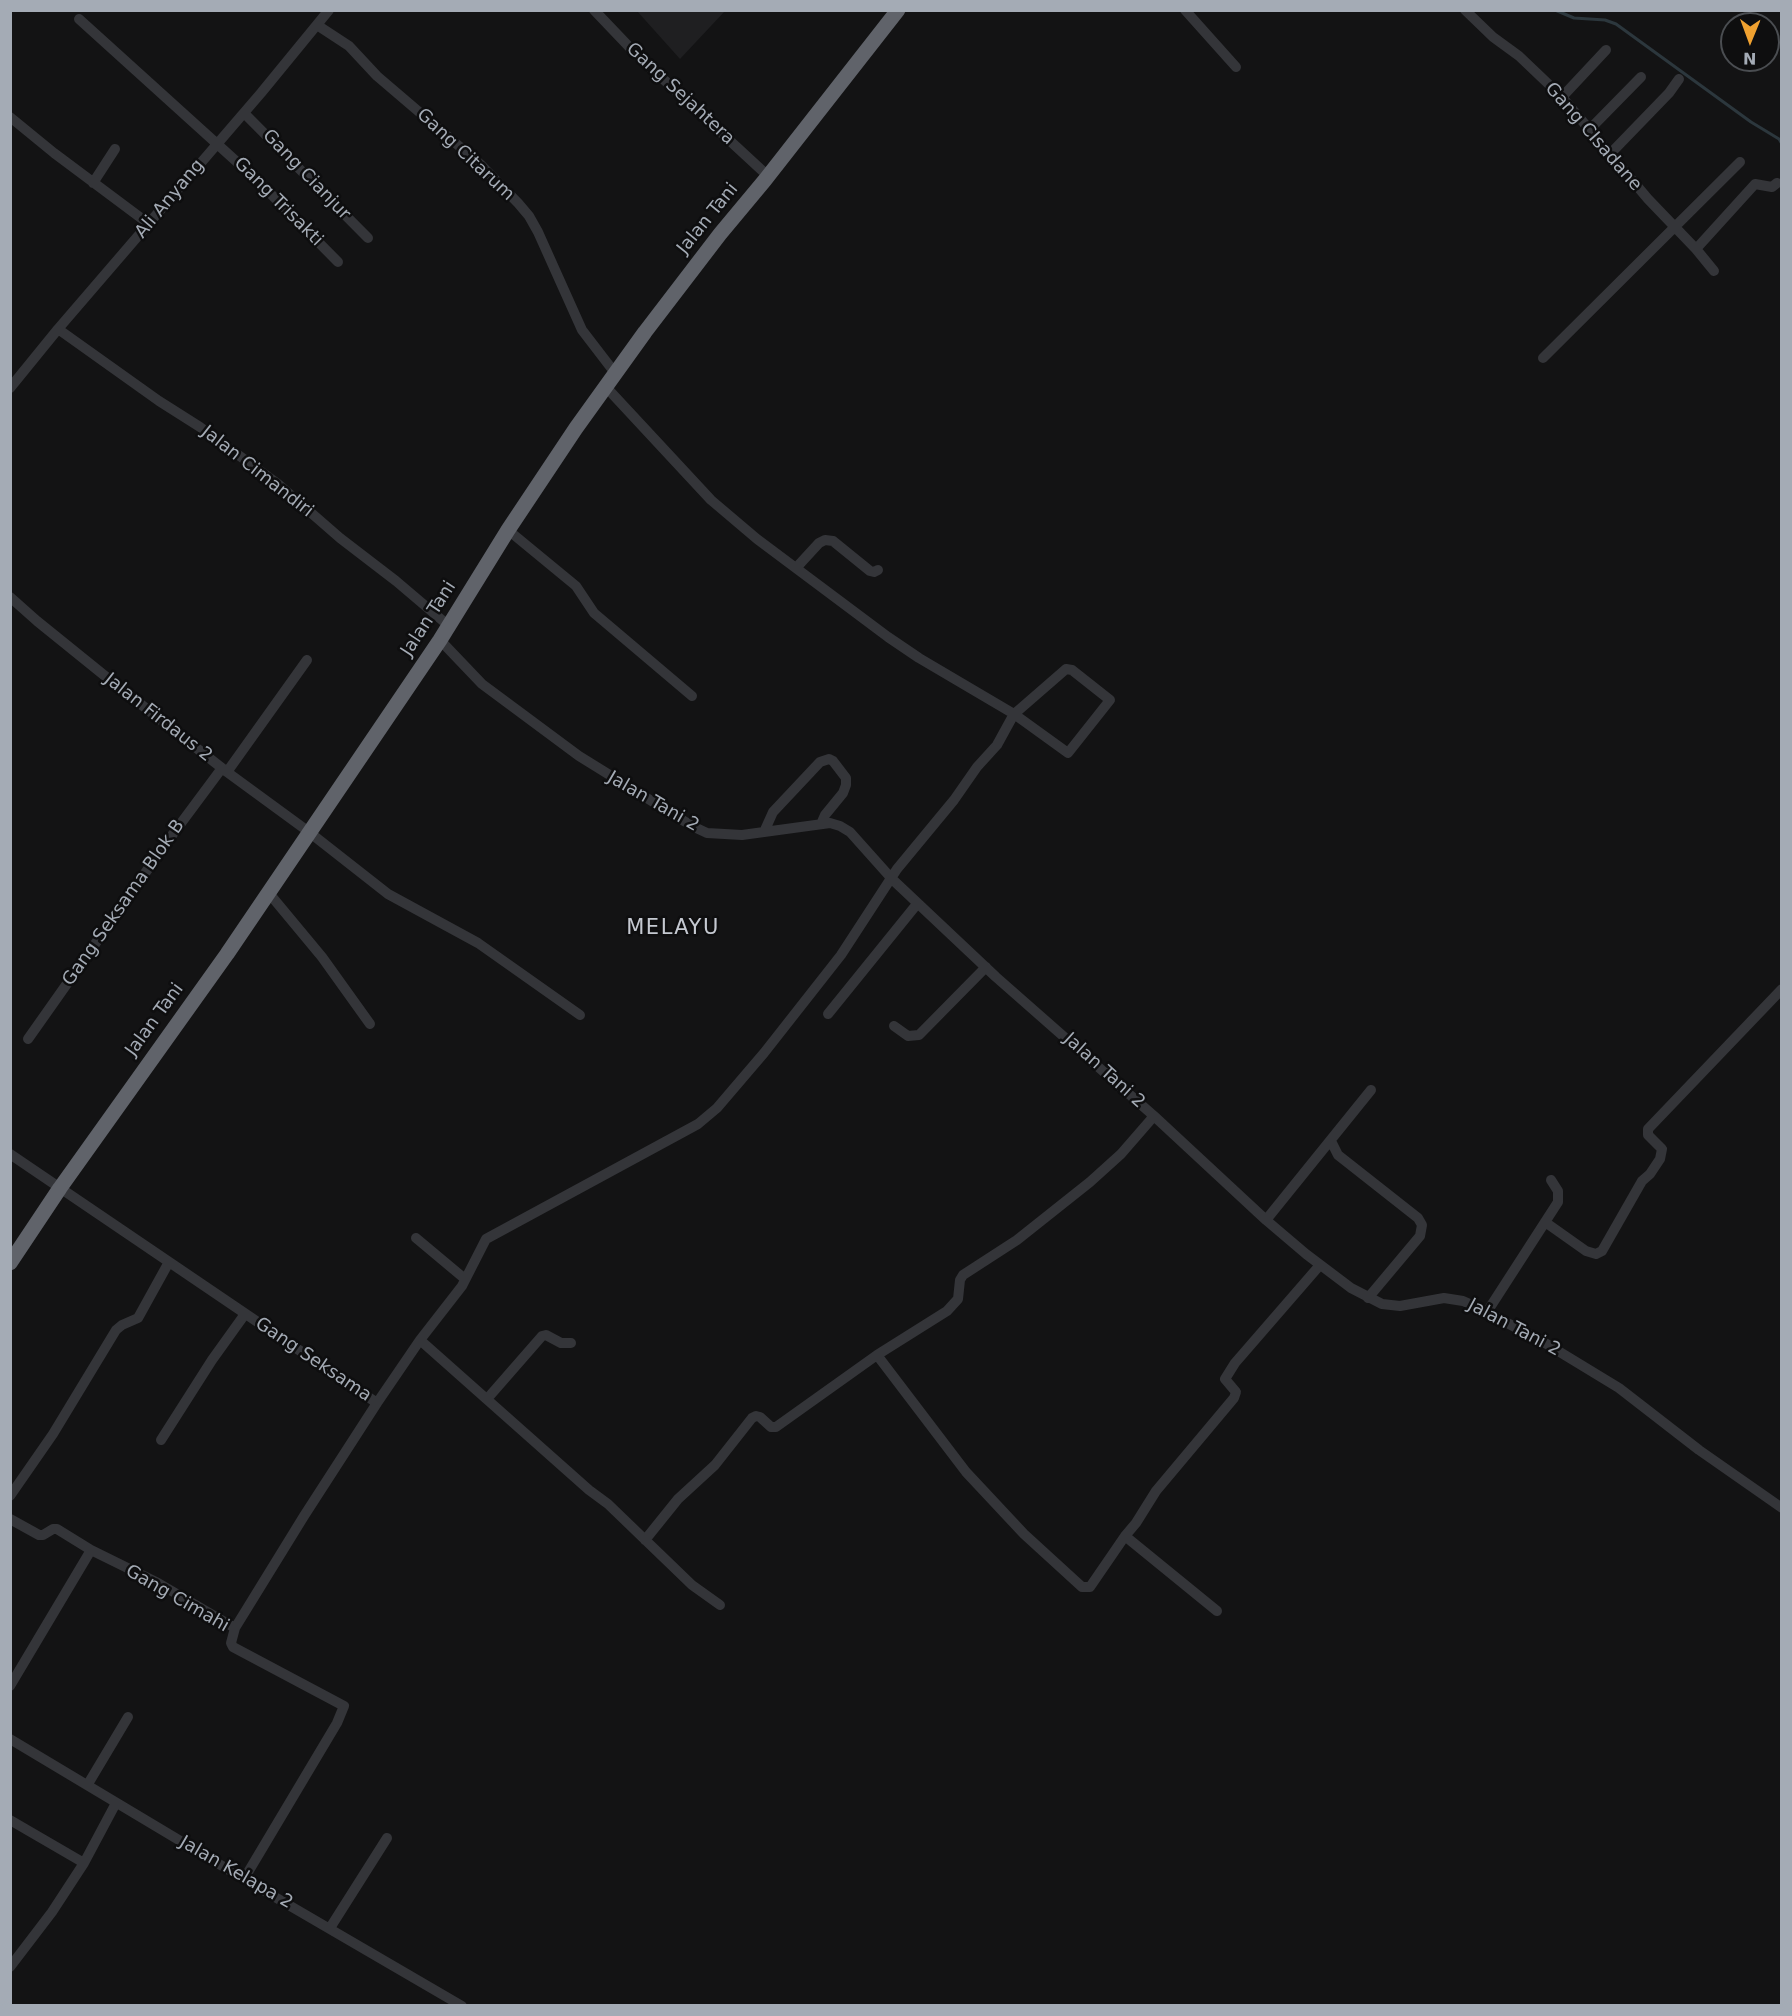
<!DOCTYPE html>
<html>
<head>
<meta charset="utf-8">
<style>
  body { margin:0 }
  #map { position:relative; width:1792px; height:2016px; overflow:hidden; background:#131314; font-family:"DejaVu Sans",sans-serif }
  canvas { display:block }
  .frame { position:absolute; inset:0; border:12px solid #a4abb5; pointer-events:none }
  .north { position:absolute; left:1720px; top:12px; width:60px; height:60px; box-sizing:border-box; background:#0e0e0f; border:2px solid #4a4d51; border-radius:50%; rotate:181deg; font-size:16px; font-weight:700; line-height:24px; text-align:center; color:#a4abb5 }
  .north::after { content:''; display:block; margin:auto; width:21px; height:27px; background:#f0a130; clip-path:polygon(50% 0,100% 100%,50% 72%,0 100%) }
</style>
</head>
<body>
<div id="map">
<canvas width="1792" height="2016"></canvas>
<div class="frame"></div>
<div class="north">N</div>
</div>
<script>
const context = document.querySelector('canvas').getContext('2d');
context.lineJoin = 'round';
function fill(path, color) {
  context.fillStyle = color;
  context.fill(path, 'evenodd');
}
function poly(rows) {
  const path = new Path2D();
  for (const r of rows) {
    path.moveTo(r[0], r[1]);
    for (let i = 2; i < r.length; i += 2) path.lineTo(r[i], r[i + 1]);
  }
  return path;
}
function strokePath(path, color, width, dash) {
  context.strokeStyle = color;
  context.lineWidth = width;
  context.lineCap = dash ? 'butt' : 'round';
  context.setLineDash(dash || []);
  context.stroke(path);
}
function write(font, color, halo, rows, align = 'center') {
  context.font = font + ' "DejaVu Sans",sans-serif';
  context.lineWidth = 5;
  context.setLineDash([]);
  context.textBaseline = 'middle';
  context.strokeStyle = halo;
  context.fillStyle = color;
  for (const [text, x, y, turn = 0] of rows) {
    context.save();
    context.translate(x, y);
    context.rotate((+turn || 0) * Math.PI / 180);
    context.textAlign = isNaN(turn) ? turn : align;
    if (halo) context.strokeText(text, 0, 0);
    context.fillText(text, 0, 0);
    context.restore();
  }
}
const built = poly([
  [637,11,725,11,680,59]
]);
const stream = poly([
  [1555,10,1574,18,1605,20,1616,24,1751,122,1779,139,1782,144]
]);
const minor = poly([
  [594,10,635,53,768,176],
  [1185,10,1236,67],
  [1465,10,1493,37,1519,56,1562,97,1648,199,1696,249,1714,271],
  [79,19,258,181,338,262],
  [317,25,349,46,377,76,480,164,518,203,529,216,538,232,582,330,615,373],
  [1562,97,1606,50],
  [244,113,368,238],
  [10,117,54,153,149,224],
  [1589,130,1641,77],
  [1610,154,1669,93,1679,79],
  [93,183,115,149],
  [1696,249,1755,184,1772,187,1777,183],
  [58,329,159,401,200,427,278,484,340,538,396,581,449,626],
  [1543,358,1740,162],
  [606,387,711,500,757,539,888,637,919,658,1014,714,1068,753,1110,700,1072,670,1066,669,1020,709,1014,714,997,745,977,767,954,800,897,869,841,955,764,1053,717,1108,698,1124,486,1239,462,1286,420,1340,589,1490,608,1504,692,1585,720,1605],
  [10,388,58,329,261,93,329,10],
  [508,530,576,586,594,613,692,696],
  [796,568,819,543,825,540,833,541,870,571,874,572,878,570],
  [10,597,37,621,110,680,227,772,309,832,388,894,478,943,580,1015],
  [440,640,482,684,579,756,692,826,707,833,742,835,830,823,840,826,850,832,892,879,996,977,1154,1116,1266,1220,1306,1254,1351,1288,1382,1304,1400,1306,1444,1298,1463,1301,1479,1308,1545,1343,1619,1388,1699,1450,1782,1508],
  [227,772,307,660],
  [764,832,773,812,820,762,829,759,833,761,846,778,846,785,843,793,825,815,821,824],
  [268,892,322,957,370,1024],
  [828,1014,917,904],
  [894,1026,908,1036,919,1035,986,967],
  [28,1039,167,842,222,768],
  [1331,1141,1338,1155,1418,1218,1422,1225,1420,1236,1368,1298],
  [10,1154,377,1403,304,1516,235,1628],
  [1266,1220,1371,1090],
  [1545,1222,1586,1251,1596,1254,1602,1251,1642,1181,1650,1174,1660,1159,1662,1149,1648,1135,1648,1129,1782,989],
  [416,1238,465,1279],
  [1487,1312,1558,1202,1558,1191,1551,1180],
  [877,1355,966,1472,1024,1534,1082,1587,1090,1587,1125,1536],
  [487,1399,542,1336,546,1335,561,1343,571,1343],
  [377,1403,420,1340],
  [161,1440,212,1360,245,1314],
  [10,1496,53,1434,116,1330,122,1325,138,1318,169,1262],
  [10,1519,39,1535,43,1535,53,1529,57,1529,91,1550,158,1583,235,1628,231,1643,233,1647,344,1706,337,1723,244,1879],
  [645,1540,678,1499,715,1465,752,1418,756,1416,760,1417,771,1427,776,1427,877,1355,947,1311,958,1299,960,1280,963,1275,1017,1240,1090,1182,1121,1154,1154,1116],
  [1217,1611,1125,1536,1136,1523,1156,1491,1234,1398,1236,1392,1225,1379,1235,1363,1320,1265],
  [10,1686,91,1550],
  [10,1739,244,1879,462,2006],
  [88,1784,128,1717],
  [10,1820,84,1863],
  [330,1928,387,1838],
  [10,1967,52,1912,84,1863,116,1803]
]);
const highway = poly([
  [10,1263,60,1188,227,954,440,640,508,530,576,428,645,332,720,234,765,180,898,10]
]);
const streetNames = [
  ["Gang Sejahtera",680,94,43],
  ["Gang CIsadane",1593,137,49],
  ["Gang Citarum",465,155,43],
  ["Gang Cianjur",306,175,46],
  ["Ali Anyang",170,199,-50],
  ["Gang Trisakti",278,202,45],
  ["Jalan Tani",708,219,-51],
  ["Jalan Cimandiri",257,472,38],
  ["Jalan Tani",429,619,-57],
  ["Jalan Firdaus 2",158,718,38],
  ["Jalan Tani 2",653,802,30],
  ["Gang Seksama Blok B",124,903,-55],
  ["Jalan Tani",155,1020,-54],
  ["Jalan Tani 2",1104,1071,42],
  ["Jalan Tani 2",1514,1328,28],
  ["Gang Seksama",313,1360,34],
  ["Gang Cimahi",177,1599,30],
  ["Jalan Kelapa 2",236,1873,30]
];
const quarterNames = [
  ["MELAYU",673,929]
];
fill(built, '#1f1f21');
strokePath(stream, '#2c373d', 3);
strokePath(minor, '#343539', 10);
strokePath(highway, '#60636a', 15);
write('18px', '#a4abb5', '#0e0e0f', streetNames);
context.letterSpacing = '1.5px';
write('21px', '#c5c9d1', '#0e0e0f', quarterNames);
context.letterSpacing = '0px';
</script>
</body>
</html>
